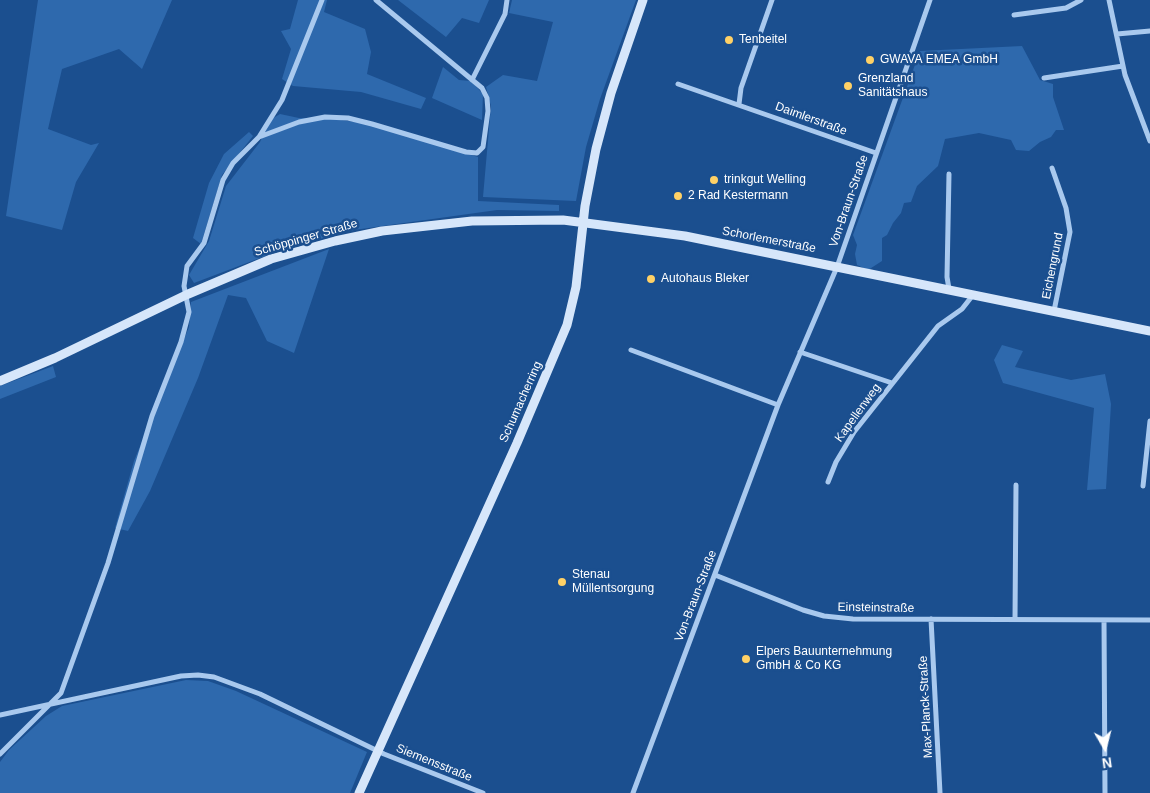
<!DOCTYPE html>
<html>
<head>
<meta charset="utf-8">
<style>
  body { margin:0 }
  #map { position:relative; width:1150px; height:793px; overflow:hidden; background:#1b4f8f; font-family:Arial,sans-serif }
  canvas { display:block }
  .north { position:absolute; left:1080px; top:723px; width:50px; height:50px; -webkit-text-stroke:4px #1b4f8f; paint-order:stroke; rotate:172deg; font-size:14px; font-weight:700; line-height:20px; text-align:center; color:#fff }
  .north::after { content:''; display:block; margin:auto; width:18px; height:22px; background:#fff; clip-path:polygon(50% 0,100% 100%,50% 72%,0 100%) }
</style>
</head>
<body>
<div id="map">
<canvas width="1150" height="793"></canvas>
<div class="north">N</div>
</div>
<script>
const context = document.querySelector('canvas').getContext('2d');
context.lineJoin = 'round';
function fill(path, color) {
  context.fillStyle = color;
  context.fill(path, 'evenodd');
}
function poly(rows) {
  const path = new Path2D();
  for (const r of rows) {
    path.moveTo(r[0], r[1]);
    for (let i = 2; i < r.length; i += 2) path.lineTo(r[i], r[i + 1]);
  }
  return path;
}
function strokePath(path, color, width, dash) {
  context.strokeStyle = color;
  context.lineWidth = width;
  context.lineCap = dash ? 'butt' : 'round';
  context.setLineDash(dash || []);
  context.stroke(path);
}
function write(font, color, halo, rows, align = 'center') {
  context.font = font + ' Arial,sans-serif';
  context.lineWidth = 5;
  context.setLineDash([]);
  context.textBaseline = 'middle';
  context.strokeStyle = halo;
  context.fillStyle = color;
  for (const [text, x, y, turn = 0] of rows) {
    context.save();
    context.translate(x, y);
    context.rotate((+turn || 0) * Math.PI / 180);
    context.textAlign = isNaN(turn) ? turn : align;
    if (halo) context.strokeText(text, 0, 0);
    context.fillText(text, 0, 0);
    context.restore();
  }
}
const green = poly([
  [38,0,172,0,142,69,119,49,62,69,48,129,91,145,99,143,76,182,62,230,6,216],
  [298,0,327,0,324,12,365,29,371,52,367,74,426,98,421,109,361,92,293,86,282,79,291,49,281,31,290,29],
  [398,0,489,0,479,23,462,18,446,37],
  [512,0,636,0,600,99,586,147,576,201,483,197,491,106,486,87,503,75,537,81,553,22,509,13],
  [1022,46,1040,80,1053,84,1053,97,1064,130,1056,130,1051,137,1040,142,1029,151,1016,150,1011,140,979,133,945,139,938,166,917,186,911,202,904,203,901,213,893,223,887,235,882,238,882,261,868,270,857,265,855,254,857,245,853,235,920,51],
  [443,67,459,80,471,81,483,94,482,120,432,98],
  [280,114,299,118,326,118,363,123,478,157,478,201,559,205,559,211,497,210,354,230,289,247,194,283,189,275,209,241,226,186,260,142,270,120],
  [249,132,253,136,222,175,201,244,193,238,209,183,224,154],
  [329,249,294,353,267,341,246,298,228,295,198,378,150,491,128,531,115,528,134,461,189,327,191,302],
  [1002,345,1023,351,1015,367,1071,380,1105,374,1111,404,1106,489,1087,490,1094,408,1003,383,994,360],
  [53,366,56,377,0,399,0,386],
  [186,680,208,681,236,691,367,752,350,793,0,793,0,762,9,750,46,716,62,706]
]);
const minor = poly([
  [1109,0,1125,75,1150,141],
  [1014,15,1066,8,1081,0],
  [1117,34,1150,31],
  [1044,78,1123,66],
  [472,80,505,14,507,0],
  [678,84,876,153],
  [739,104,741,88,772,0],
  [259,137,299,122,325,117,348,118,372,124,466,152,477,153,483,147,488,111,487,98,482,88,376,0],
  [1052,168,1066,208,1070,232,1054,311],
  [949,174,947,277,949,289],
  [631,350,778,405],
  [800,352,892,383],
  [828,482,836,462,854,432,938,326,962,309,973,295],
  [1143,486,1150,421],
  [715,575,803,610,824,616,853,619,1150,620],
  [931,619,940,793],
  [1015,619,1016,485],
  [1104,620,1105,793],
  [0,715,181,676,198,675,214,677,260,694,384,754,483,793],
  [0,754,61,693,108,563,152,416,181,342,189,312,184,286,187,266,204,243,223,180,233,163,259,137,282,100,322,0],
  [633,793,778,405,837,267,930,0]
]);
const secondary = poly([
  [0,381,55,358,186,295,271,259,335,241,382,231,472,221,563,220,685,236,1150,331],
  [359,793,517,443,567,325,576,287,585,206,596,149,611,93,643,0]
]);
const markers = [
  [729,40,5,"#ffd166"],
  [870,60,5,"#ffd166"],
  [848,86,5,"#ffd166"],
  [714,180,5,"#ffd166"],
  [678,196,5,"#ffd166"],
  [651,279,5,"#ffd166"],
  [562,582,5,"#ffd166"],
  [746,659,5,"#ffd166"]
];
const poiNames = [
  ["Tenbeitel",739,40],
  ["GWAVA EMEA GmbH",880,60],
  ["Grenzland",858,79],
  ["Sanitätshaus",858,93],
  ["trinkgut Welling",724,180],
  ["2 Rad Kestermann",688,196],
  ["Autohaus Bleker",661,279],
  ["Stenau",572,575],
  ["Müllentsorgung",572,589],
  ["Elpers Bauunternehmung",756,652],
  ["GmbH & Co KG",756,666]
];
const streetNames = [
  ["Daimlerstraße",811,119,20],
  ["Von-Braun-Straße",849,201,-71],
  ["Schöppinger Straße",306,238,-16],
  ["Schorlemerstraße",769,240,11],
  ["Eichengrund",1053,266,-79],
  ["Schumacherring",521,402,-66],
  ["Kapellenweg",858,413,-54],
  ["Von-Braun-Straße",696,596,-69],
  ["Einsteinstraße",876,608,1],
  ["Max-Planck-Straße",926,707,-93],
  ["Siemensstraße",434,763,22]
];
fill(green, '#2e69ad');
strokePath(minor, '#a9c9ee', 5);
strokePath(secondary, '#d6e6fa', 9);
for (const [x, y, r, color] of markers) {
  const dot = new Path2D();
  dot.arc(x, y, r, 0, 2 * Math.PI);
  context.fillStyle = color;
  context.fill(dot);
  strokePath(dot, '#1b4f8f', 2);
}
write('12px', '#fff', '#1b4f8f', poiNames, 'left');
write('12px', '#fff', '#1b4f8f', streetNames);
</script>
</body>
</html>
